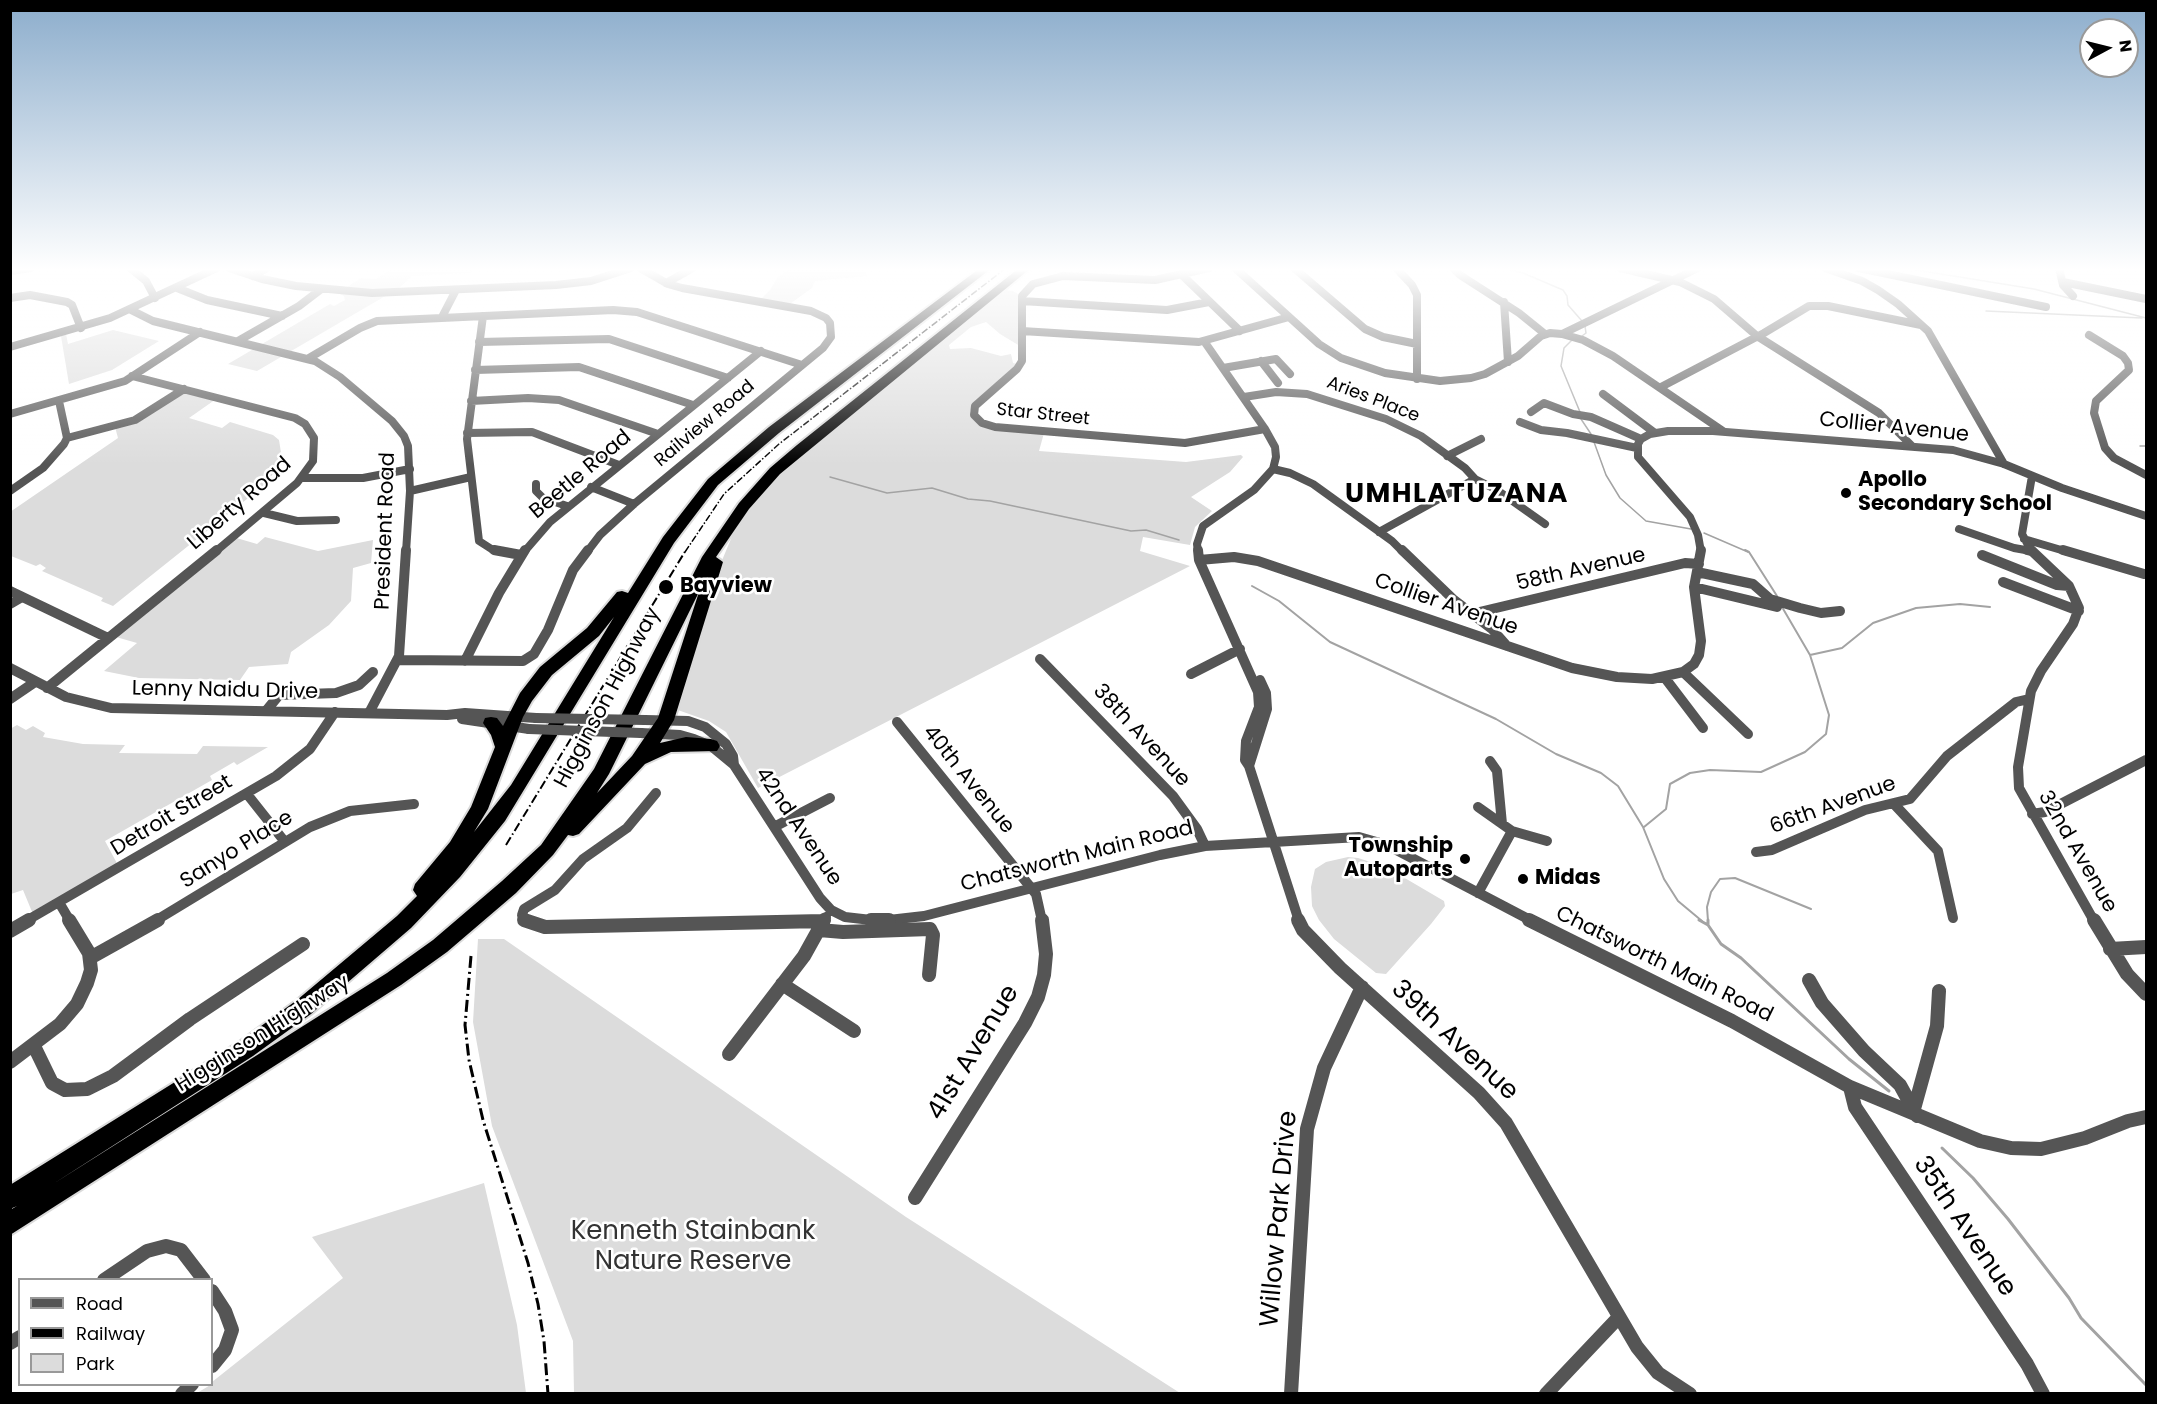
<!DOCTYPE html>
<html>
<head>
<meta charset="utf-8">
<style>
  body { margin:0 }
  #map { position:relative; width:2157px; height:1404px; overflow:hidden; background:#fff; font-family:Poppins,sans-serif }
  canvas { display:block }
  .frame { position:absolute; inset:0; border:12px solid #000; pointer-events:none }
  .legend { position:absolute; left:18px; top:1278px; width:195px; height:108px; box-sizing:border-box; background:#fff; border:2px solid #999; margin:0; padding:8px 10px; list-style:none; font-size:18px; color:#000 }
  .legend li { display:flex; align-items:center; gap:12px; height:30px }
  .legend b { width:30px; border:2px solid #999 }
  .north { position:absolute; left:2079px; top:18px; width:60px; height:60px; box-sizing:border-box; background:#fff; border:2px solid #999; border-radius:50%; rotate:83deg; font-size:16px; font-weight:700; line-height:24px; text-align:center; color:#000 }
  .north::after { content:''; display:block; margin:auto; width:21px; height:27px; background:#000; clip-path:polygon(50% 0,100% 100%,50% 72%,0 100%) }
</style>
</head>
<body>
<div id="map">
<canvas width="2157" height="1404"></canvas>
<div class="frame"></div>
<ul class="legend">
<li><b style="height:8px;background:#555"></b>Road</li>
<li><b style="height:8px;background:#000"></b>Railway</li>
<li><b style="height:16px;background:#dcdcdc"></b>Park</li>
</ul>
<div class="north">N</div>
</div>
<script>
const context = document.querySelector('canvas').getContext('2d');
context.lineJoin = 'round';
function fill(path, color) {
  context.fillStyle = color;
  context.fill(path, 'evenodd');
}
function poly(rows) {
  const path = new Path2D();
  for (const r of rows) {
    path.moveTo(r[0], r[1]);
    for (let i = 2; i < r.length; i += 2) path.lineTo(r[i], r[i + 1]);
  }
  return path;
}
function strokePath(path, color, width, dash) {
  context.strokeStyle = color;
  context.lineWidth = width;
  context.lineCap = dash ? 'butt' : 'round';
  context.setLineDash(dash || []);
  context.stroke(path);
}
function write(font, color, halo, rows, align = 'center') {
  context.font = font + ' Poppins,sans-serif';
  context.lineWidth = 5;
  context.setLineDash([]);
  context.textBaseline = 'middle';
  context.strokeStyle = halo;
  context.fillStyle = color;
  for (const [text, x, y, turn = 0] of rows) {
    context.save();
    context.translate(x, y);
    context.rotate((+turn || 0) * Math.PI / 180);
    context.textAlign = isNaN(turn) ? turn : align;
    if (halo) context.strokeText(text, 0, 0);
    context.fillText(text, 0, 0);
    context.restore();
  }
}
const green = poly([
  [394,268,474,268,471,273,412,276,399,288,257,371,228,364,330,304,334,306,345,300,344,296,340,294,341,291,361,278,375,279],
  [792,268,866,268,867,276,815,281,812,288,787,306,758,302,770,290,777,278],
  [1005,290,1013,291,1018,294,1020,346,1000,334,986,322,971,327,949,345,950,349,971,348,1001,356,1011,354,1013,363,1017,364,973,404,970,412,974,420,1044,433,1039,451,1186,462,1241,455,1243,457,1230,472,1191,497,1212,511,1195,527,1190,545,1143,537,1140,551,1190,566,758,788,726,732,709,721,675,709,718,570,733,534,747,511,774,479],
  [113,330,159,341,112,370,69,384,61,336,66,334,68,344],
  [184,389,219,397,189,418,222,428,230,422,273,435,279,440,282,459,267,483,113,606,101,601,103,598,42,571,46,568,40,564,36,566,11,556,10,512,118,438,115,427],
  [233,537,257,544,265,537,318,551,373,540,371,563,353,568,351,601,329,625,291,652,288,664,249,667,240,680,139,678,104,671,137,643,116,637],
  [17,725,26,730,33,726,45,733,43,737,83,744,125,745,119,753,197,754,203,746,268,747,237,765,234,762,210,776,212,780,105,841,120,869,35,919,23,890,11,894,10,729],
  [1348,857,1358,858,1386,867,1444,901,1445,906,1431,924,1386,974,1376,973,1334,939,1319,920,1312,906,1311,887,1315,869,1326,862],
  [478,939,504,939,906,1217,1180,1393,574,1393,573,1341,492,1126,473,1022],
  [484,1183,517,1325,526,1393,197,1393,212,1384,212,1382,343,1278,312,1237]
]);
const streamFar2 = poly([
  [1503,268,1523,273,1563,290,1567,296,1568,305,1582,321],
  [1904,268,2034,289,2146,318],
  [1986,311,2142,318],
  [1582,336,1586,333,1585,326],
  [1572,340,1564,348,1561,366,1580,412],
  [1581,419,1591,434],
  [1594,442,1606,475,1620,498,1646,521,1691,529],
  [2140,446,2146,446],
  [830,477,887,493,932,488,968,499,990,501,1131,531,1146,530,1179,540],
  [1704,533,1748,552]
]);
const streamFar1 = poly([
  [1745,550,1749,552,1777,596],
  [1252,586,1279,601,1330,642,1496,719,1556,754,1601,773,1618,786,1643,827,1664,879,1678,901,1702,921],
  [1810,655,1842,648,1873,623,1916,608,1960,604,1990,607],
  [1644,827,1666,809,1670,784,1690,773,1710,770,1761,772,1805,752,1826,734,1829,715,1810,655,1782,607],
  [1708,921,1707,907,1711,892,1720,879,1735,878,1811,909]
]);
const stream = poly([
  [1699,920,1708,925],
  [1708,920,1708,925,1721,944,1741,958,1849,1059,1889,1091],
  [1942,1148,1973,1178,2008,1219,2069,1298,2081,1318,2146,1385]
]);
const minorFar2 = poly([
  [130,268,146,281,155,298],
  [229,268,262,279,296,286,372,293,556,285,591,281,631,268],
  [1209,268,1155,280,1063,276,1033,284,1022,296,1022,361,1017,369,975,406,974,415,982,423,995,427,1185,443,1265,429],
  [1235,268,1319,344,1341,358,1385,373,1440,381,1471,378,1485,374,1518,356,1541,336,1550,333,1562,334,1698,268],
  [1294,268,1365,329,1383,337,1417,344],
  [1396,268,1412,285,1417,295,1417,379],
  [1453,268,1460,275,1519,313,1545,334],
  [1620,268,1680,282,1714,299,1757,336,1879,413,1912,446],
  [1825,268,1862,281,1878,290,1898,304,1928,331,2004,464],
  [1859,268,2046,307],
  [2059,268,2063,285,2073,296],
  [10,271,31,268],
  [1182,275,1240,331],
  [253,276,267,268],
  [2063,282,2146,299],
  [666,283,693,268],
  [177,288,207,300,282,316],
  [10,298,30,295,67,302,72,305,81,328],
  [1022,301,1167,310,1209,302],
  [1504,302,1508,362],
  [131,310,153,321,315,361,340,377,392,421,404,436,408,446,410,491,406,552],
  [483,316,467,439,479,541,493,550,503,552],
  [442,317,456,290],
  [1022,331,1199,342,1289,317],
  [1562,334,1583,340,1613,356,1723,431],
  [2089,335,2123,356,2128,363,2129,370,2096,401,2094,413,2105,448,2114,458,2146,475],
  [238,341,299,306,320,290],
  [479,342,609,339,728,378],
  [10,347,110,318,217,268],
  [309,358,360,328,377,321,613,310,637,312,802,365],
  [1261,361,1278,383],
  [1223,368,1276,359,1290,374],
  [475,370,579,367,693,405],
  [132,376,295,418,305,424,314,438,313,461,297,483,215,552],
  [1661,387,1764,333,1809,306,1828,306,1921,325],
  [1603,394,1655,433],
  [1244,397,1276,392,1307,394,1386,419,1421,436,1465,468,1475,479],
  [471,401,528,398,559,400,658,434],
  [1531,412,1544,403,1573,414,1591,417,1641,439],
  [10,414,125,381,200,332],
  [1520,422,1541,430,1567,433,1637,448],
  [467,433,532,432,619,465],
  [67,438,135,420,184,389],
  [1447,456,1481,439],
  [1273,469,1290,473,1313,484,1392,541,1403,552],
  [302,478,363,478,410,469],
  [1475,479,1497,490,1545,524],
  [536,484,536,491,543,498,567,506],
  [591,487,634,504],
  [10,491,43,468,64,444,67,438,59,401],
  [410,491,471,477],
  [264,513,297,521,336,520],
  [1959,529,2014,548,2031,551],
  [1379,532,1475,479],
  [2024,539,2068,552],
  [524,552,550,522,761,351],
  [587,552,600,535,634,504,823,348,831,337,830,323,826,318,811,311,682,288,668,284,640,268],
  [1198,552,1197,544,1203,526,1254,490,1273,469,1276,457,1275,447,1265,429,1204,341],
  [1701,552,1698,535,1690,517,1638,457,1638,444,1641,439,1650,434,1668,431,1713,431,1953,450,2004,464,2062,488,2146,516],
  [2032,552,2022,534,2032,476]
]);
const minorFar1 = poly([
  [494,550,521,555],
  [1198,550,1199,560],
  [1402,550,1454,600,1492,629,1507,646],
  [2027,550,2031,551],
  [2031,550,2069,586,2079,608,2073,624,2041,671,2031,691,2018,767,2019,788,2094,921],
  [2063,550,2144,574],
  [1982,555,2057,585,2069,586],
  [1697,572,1753,584,1770,599,1800,608,1821,613,1840,611],
  [2003,582,2079,611],
  [1694,587,1777,607],
  [10,591,108,638],
  [10,604,22,597],
  [1471,614,1685,563,1699,564],
  [1040,659,1173,796,1197,829,1205,846],
  [398,660,523,661,534,654,548,630,573,570,588,550],
  [465,661,499,593,525,550],
  [10,668,66,697,111,708,447,715,465,713,536,718],
  [1683,672,1748,734],
  [1191,674,1240,649],
  [1665,678,1703,728],
  [47,688,217,550],
  [10,699,35,682],
  [266,711,279,695,336,693,359,685,373,672],
  [369,713,399,656,406,550],
  [462,719,529,729],
  [645,720,688,721,705,727,726,744,733,756,734,765],
  [897,722,1036,894,1042,921],
  [641,733,680,735,694,739,711,746,734,765,820,898,831,910,845,917,880,921,924,916,1160,855,1205,846,1359,837,1387,845,1532,921],
  [1490,761,1497,771,1502,824],
  [1249,766,1267,709,1266,693,1260,680],
  [247,794,285,842],
  [1894,804,1938,851,1953,918],
  [1478,807,1512,831,1547,841],
  [2032,814,2045,812,2146,760],
  [774,827,830,798],
  [1756,852,1772,850,1865,810,1910,799,1947,756,2016,702,2029,699],
  [1478,893,1512,831],
  [60,904,70,921],
  [26,921,276,776,310,749,335,712],
  [155,921,310,827,350,811,414,804],
  [527,921,522,915,524,909,555,890,583,859,627,828,656,793],
  [800,921,823,921],
  [823,921,826,917],
  [1299,921,1249,766,1245,760,1246,741,1259,707,1258,692,1199,560,1234,557,1258,561,1572,668,1617,677,1652,679,1683,672,1694,664,1699,655,1701,641,1694,587,1701,550]
]);
const minor = poly([
  [524,920,545,927,823,921],
  [871,920,889,920],
  [1298,920,1303,930,1340,968,1479,1093,1506,1123,1637,1347,1658,1373,1690,1394],
  [1529,920,1732,1021,1850,1087,1980,1141,2011,1148,2041,1149,2085,1138,2128,1121,2146,1117],
  [2094,920,2127,974,2146,994],
  [819,930,843,932,930,929,933,935,929,975],
  [10,931,29,920],
  [2110,949,2146,947],
  [90,958,158,920],
  [1809,980,1822,1003,1864,1051,1900,1085,1917,1116],
  [782,984,854,1031],
  [34,1046,52,1083,65,1090,87,1089,113,1076,190,1019,303,944],
  [729,1054,804,956,824,920],
  [10,1062,60,1024,77,1004,87,983,91,970,89,953,69,920],
  [1850,1087,1855,1107,2027,1364,2043,1394],
  [1914,1109,1937,1026,1939,991],
  [915,1198,1025,1023,1038,997,1044,975,1046,954,1042,920],
  [104,1280,147,1251,166,1246,181,1250,204,1280],
  [212,1291,225,1311,232,1330,225,1350,212,1366],
  [10,1343,20,1337],
  [182,1394,192,1384],
  [1291,1394,1307,1129,1324,1068,1362,987],
  [1546,1394,1618,1318]
]);
const highway = poly([
  [980,268,992,268,779,433,718,485,674,543,505,821,460,877,411,928,311,1014,253,1056,53,1184,387,973,433,940,502,881,541,845,594,769,702,557,739,503,770,468,797,445,1019,268,1031,268,780,474,749,509,716,557,723,562,674,720,660,743,686,737,711,739,717,741,720,746,717,751,671,752,645,764,579,834,573,836,568,835,553,855,516,893,447,952,401,985,10,1235,10,1210,17,1206,10,1209,10,1185,239,1042,297,1000,397,916,417,896,413,890,415,884,450,842,471,807,495,747,491,735,483,723,485,718,491,717,497,718,503,726,520,693,540,667,587,628,617,592,622,591,628,593,663,537,708,479,769,427,980,268],
  [699,592,658,718,632,756,597,793,609,774,699,592],
  [614,617,511,785,474,832,488,809,523,717,532,701,552,675,599,636,614,617]
]);
const railFar2 = poly([
  [685,552,724,494,779,444,1006,268]
]);
const railFar1 = poly([
  [506,845,686,550]
]);
const rail = poly([
  [471,956,465,1025,469,1060,483,1120,528,1263,538,1304,544,1341,548,1394]
]);
const minorBridge = poly([
  [536,718,645,720],
  [529,729,641,733]
]);
const markers = [
  [1846,493,6,"#000"],
  [666,587,8,"#000"],
  [1465,859,6,"#000"],
  [1523,879,6,"#000"]
];
const farStreetnames = [
  ["Aries Place",1373,400,21],
  ["Star Street",1043,415,6],
  ["Railview Road",705,424,-40]
];
const streetNames = [
  ["Collier Avenue",1894,428,6],
  ["Beetle Road",581,475,-40],
  ["Liberty Road",240,504,-41],
  ["President Road",386,531,-88],
  ["58th Avenue",1581,570,-13],
  ["Collier Avenue",1446,605,19],
  ["Lenny Naidu Drive",225,691,1],
  ["Higginson Highway",608,698,-62],
  ["38th Avenue",1141,736,47],
  ["40th Avenue",968,780,51],
  ["66th Avenue",1833,806,-20],
  ["Detroit Street",172,816,-31],
  ["42nd Avenue",798,827,56],
  ["Sanyo Place",237,850,-32],
  ["32nd Avenue",2077,852,60],
  ["Chatsworth Main Road",1077,857,-14],
  ["Chatsworth Main Road",1664,965,26],
  ["Higginson Highway",263,1034,-32]
];
const poiNames = [
  ["Apollo",1858,481],
  ["Secondary School",1858,505],
  ["Bayview",680,587],
  ["Township",1453,847,"right"],
  ["Autoparts",1453,871,"right"],
  ["Midas",1535,879]
];
const nearStreetnames = [
  ["39th Avenue",1454,1041,43],
  ["41st Avenue",974,1053,-59],
  ["Willow Park Drive",1280,1219,-85],
  ["35th Avenue",1964,1227,56]
];
const nearParknames = [
  ["Kenneth Stainbank",693,1232],
  ["Nature Reserve",693,1262]
];
const districtNames = [
  ["UMHLATUZANA",1457,495]
];
fill(green, '#dcdcdc');
strokePath(streamFar2, '#a3a3a3', 1.5);
strokePath(streamFar1, '#a3a3a3', 2);
strokePath(stream, '#a3a3a3', 3);
strokePath(highway, '#dbdbdb', 4);
strokePath(minorFar2, '#555', 8);
strokePath(minorFar1, '#555', 10);
strokePath(minor, '#555', 14);
fill(highway, '#000');
strokePath(railFar2, '#000', 1.5, [7, 2, 1.5, 2]);
strokePath(railFar1, '#000', 2, [9, 3, 1.5, 3]);
strokePath(rail, '#000', 3, [12, 4, 2, 4]);
strokePath(minorBridge, '#555', 10);
const sky = context.createLinearGradient(0, 0, 0, 465);
sky.addColorStop(0, '#8cadcc');
sky.addColorStop(0.58, '#fff');
sky.addColorStop(1, '#ffffff00');
context.fillStyle = sky;
context.fillRect(0, 0, 2157, 465);
for (const [x, y, r, color] of markers) {
  const dot = new Path2D();
  dot.arc(x, y, r, 0, 2 * Math.PI);
  context.fillStyle = color;
  context.fill(dot);
  strokePath(dot, '#fff', 2);
}
write('18px', '#000', '#fff', farStreetnames);
write('21px', '#000', '#fff', streetNames);
write('bold 21px', '#000', '#fff', poiNames, 'left');
write('26px', '#000', '#fff', nearStreetnames);
write('26px', '#333', '#fff', nearParknames);
context.letterSpacing = '1.5px';
write('bold 27px', '#000', '#fff', districtNames);
context.letterSpacing = '0px';
</script>
</body>
</html>
